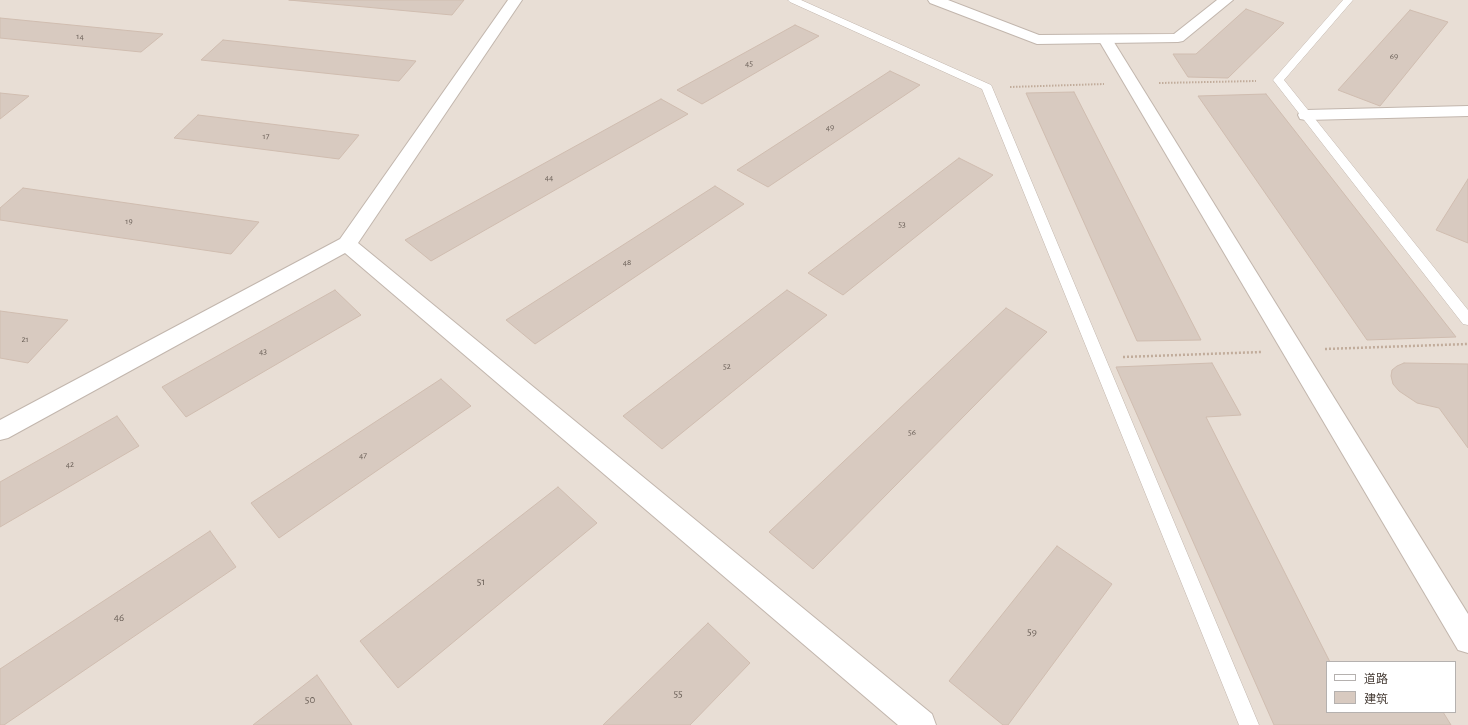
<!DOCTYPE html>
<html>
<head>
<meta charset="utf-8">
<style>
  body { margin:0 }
  #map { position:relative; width:1468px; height:725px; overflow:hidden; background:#f4eee7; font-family:"Alegreya Sans","Noto Sans SC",sans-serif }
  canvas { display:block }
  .legend { position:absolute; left:1326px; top:661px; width:130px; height:52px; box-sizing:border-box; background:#fff; border:1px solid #b5b1af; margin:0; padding:5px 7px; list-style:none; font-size:12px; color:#473d36 }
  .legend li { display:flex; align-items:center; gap:8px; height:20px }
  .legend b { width:20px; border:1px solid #b5b1af }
</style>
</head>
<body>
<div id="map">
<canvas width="1468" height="725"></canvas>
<ul class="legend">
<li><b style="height:5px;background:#fff"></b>道路</li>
<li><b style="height:11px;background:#d8cac0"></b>建筑</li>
</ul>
</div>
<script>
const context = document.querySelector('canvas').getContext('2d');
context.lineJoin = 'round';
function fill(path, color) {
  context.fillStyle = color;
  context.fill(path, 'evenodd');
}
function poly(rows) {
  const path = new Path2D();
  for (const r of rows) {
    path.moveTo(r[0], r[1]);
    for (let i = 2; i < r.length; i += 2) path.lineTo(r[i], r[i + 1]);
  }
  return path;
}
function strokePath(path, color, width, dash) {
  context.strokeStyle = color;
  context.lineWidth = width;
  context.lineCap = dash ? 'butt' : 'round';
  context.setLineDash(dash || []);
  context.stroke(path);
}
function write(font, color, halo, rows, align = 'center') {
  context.font = font + ' "Alegreya Sans",sans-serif';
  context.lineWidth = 4;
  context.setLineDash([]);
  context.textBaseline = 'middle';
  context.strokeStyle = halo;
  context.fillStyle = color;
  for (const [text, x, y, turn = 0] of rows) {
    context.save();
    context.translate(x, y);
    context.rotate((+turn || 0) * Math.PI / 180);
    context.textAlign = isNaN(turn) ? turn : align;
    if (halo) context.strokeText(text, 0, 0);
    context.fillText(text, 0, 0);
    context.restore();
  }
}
const residential = poly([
  [0,0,1468,0,1468,725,0,725],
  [1327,662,1455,662,1455,712,1327,712]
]);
const building = poly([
  [289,0,464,0,452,15,289,0],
  [1246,9,1284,23,1228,78,1188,77,1173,54,1196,54,1246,9],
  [1410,10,1448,22,1380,106,1338,90,1410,10],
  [0,18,163,34,141,52,0,38,0,18],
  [795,25,819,36,702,104,677,90,795,25],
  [223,40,416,61,399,81,201,60,223,40],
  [890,71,920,85,768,187,737,170,890,71],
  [1074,92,1201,340,1137,341,1026,93,1074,92],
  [0,93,29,96,0,119,0,93],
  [1266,94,1456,337,1367,340,1198,96,1266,94],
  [661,99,688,114,431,261,405,240,661,99],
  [198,115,359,135,339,159,174,138,198,115],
  [959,158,993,175,843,295,808,273,959,158],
  [1468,179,1468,243,1436,230,1468,179],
  [715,186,744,204,535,344,506,320,715,186],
  [23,188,259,222,231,254,0,220,0,208,23,188],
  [335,290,361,315,186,417,162,387,335,290],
  [787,290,827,315,662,449,623,416,787,290],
  [1006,308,1047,332,813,569,769,532,1006,308],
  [0,311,68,320,28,363,0,358,0,311],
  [1212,363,1241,415,1206,417,1330,662,1327,662,1327,712,1443,712,1451,725,1274,725,1116,367,1212,363],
  [1404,363,1468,364,1468,448,1439,408,1417,403,1399,391,1393,384,1391,376,1392,370,1397,366,1404,363],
  [441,379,471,406,279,538,251,503,441,379],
  [117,416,139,446,0,527,0,482,117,416],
  [558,487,597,523,398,688,360,641,558,487],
  [210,531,236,567,4,725,0,725,0,669,210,531],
  [1057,546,1112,584,1008,725,1003,725,949,681,1057,546],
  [708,623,750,663,690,725,603,725,708,623],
  [317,675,352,725,253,725,317,675]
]);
const pathFar1 = poly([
  [1159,83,1256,81],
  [1010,87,1104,84]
]);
const path = poly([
  [1325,349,1468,344],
  [1123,357,1262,352]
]);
const service = poly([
  [788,0,801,0,991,85,992,87,1259,725,1239,725,982,89,790,2,788,0],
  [1343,0,1353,0,1284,80,1468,310,1468,325,1463,324,1273,80,1343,0]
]);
const pedestrian = poly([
  [1105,35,1110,36,1112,39,1468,614,1468,653,1458,650,1098,39,1100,36,1105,35]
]);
const minor = poly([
  [508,0,522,0,358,243,932,714,936,725,898,725,345,253,8,438,0,440,0,420,340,239,508,0],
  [928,0,948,0,1039,35,1174,34,1217,0,1233,0,1183,41,1178,42,1037,44,930,3,928,0],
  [1468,106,1468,116,1306,120,1300,119,1298,115,1300,111,1306,110,1468,106]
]);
const numberNames = [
  ["14",80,36],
  ["69",1394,56],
  ["45",749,63],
  ["49",830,127],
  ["17",266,136],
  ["44",549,177],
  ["19",129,221],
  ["53",902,224],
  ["48",627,262],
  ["21",25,339],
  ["43",263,351],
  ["52",727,366],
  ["56",912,432],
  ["47",363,455],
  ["42",70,464]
];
const nearNumbernames = [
  ["51",481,582],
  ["46",119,618],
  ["59",1032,632],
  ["55",678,694],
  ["50",310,700]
];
fill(residential, '#e8ded5');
fill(building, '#d8cac0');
strokePath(building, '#d0bdb0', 1);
strokePath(service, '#c2b6ad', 1);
strokePath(pedestrian, '#c2b6ad', 2);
strokePath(minor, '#c2b6ad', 2);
strokePath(pathFar1, '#c1ac9b', 2, [1.5, 1.5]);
strokePath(path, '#c1ac9b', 2.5, [2, 2]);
fill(service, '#fff');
fill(pedestrian, '#fff');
fill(minor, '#fff');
write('9px', '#6b6058', null, numberNames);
write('11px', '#6b6058', null, nearNumbernames);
</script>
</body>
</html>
